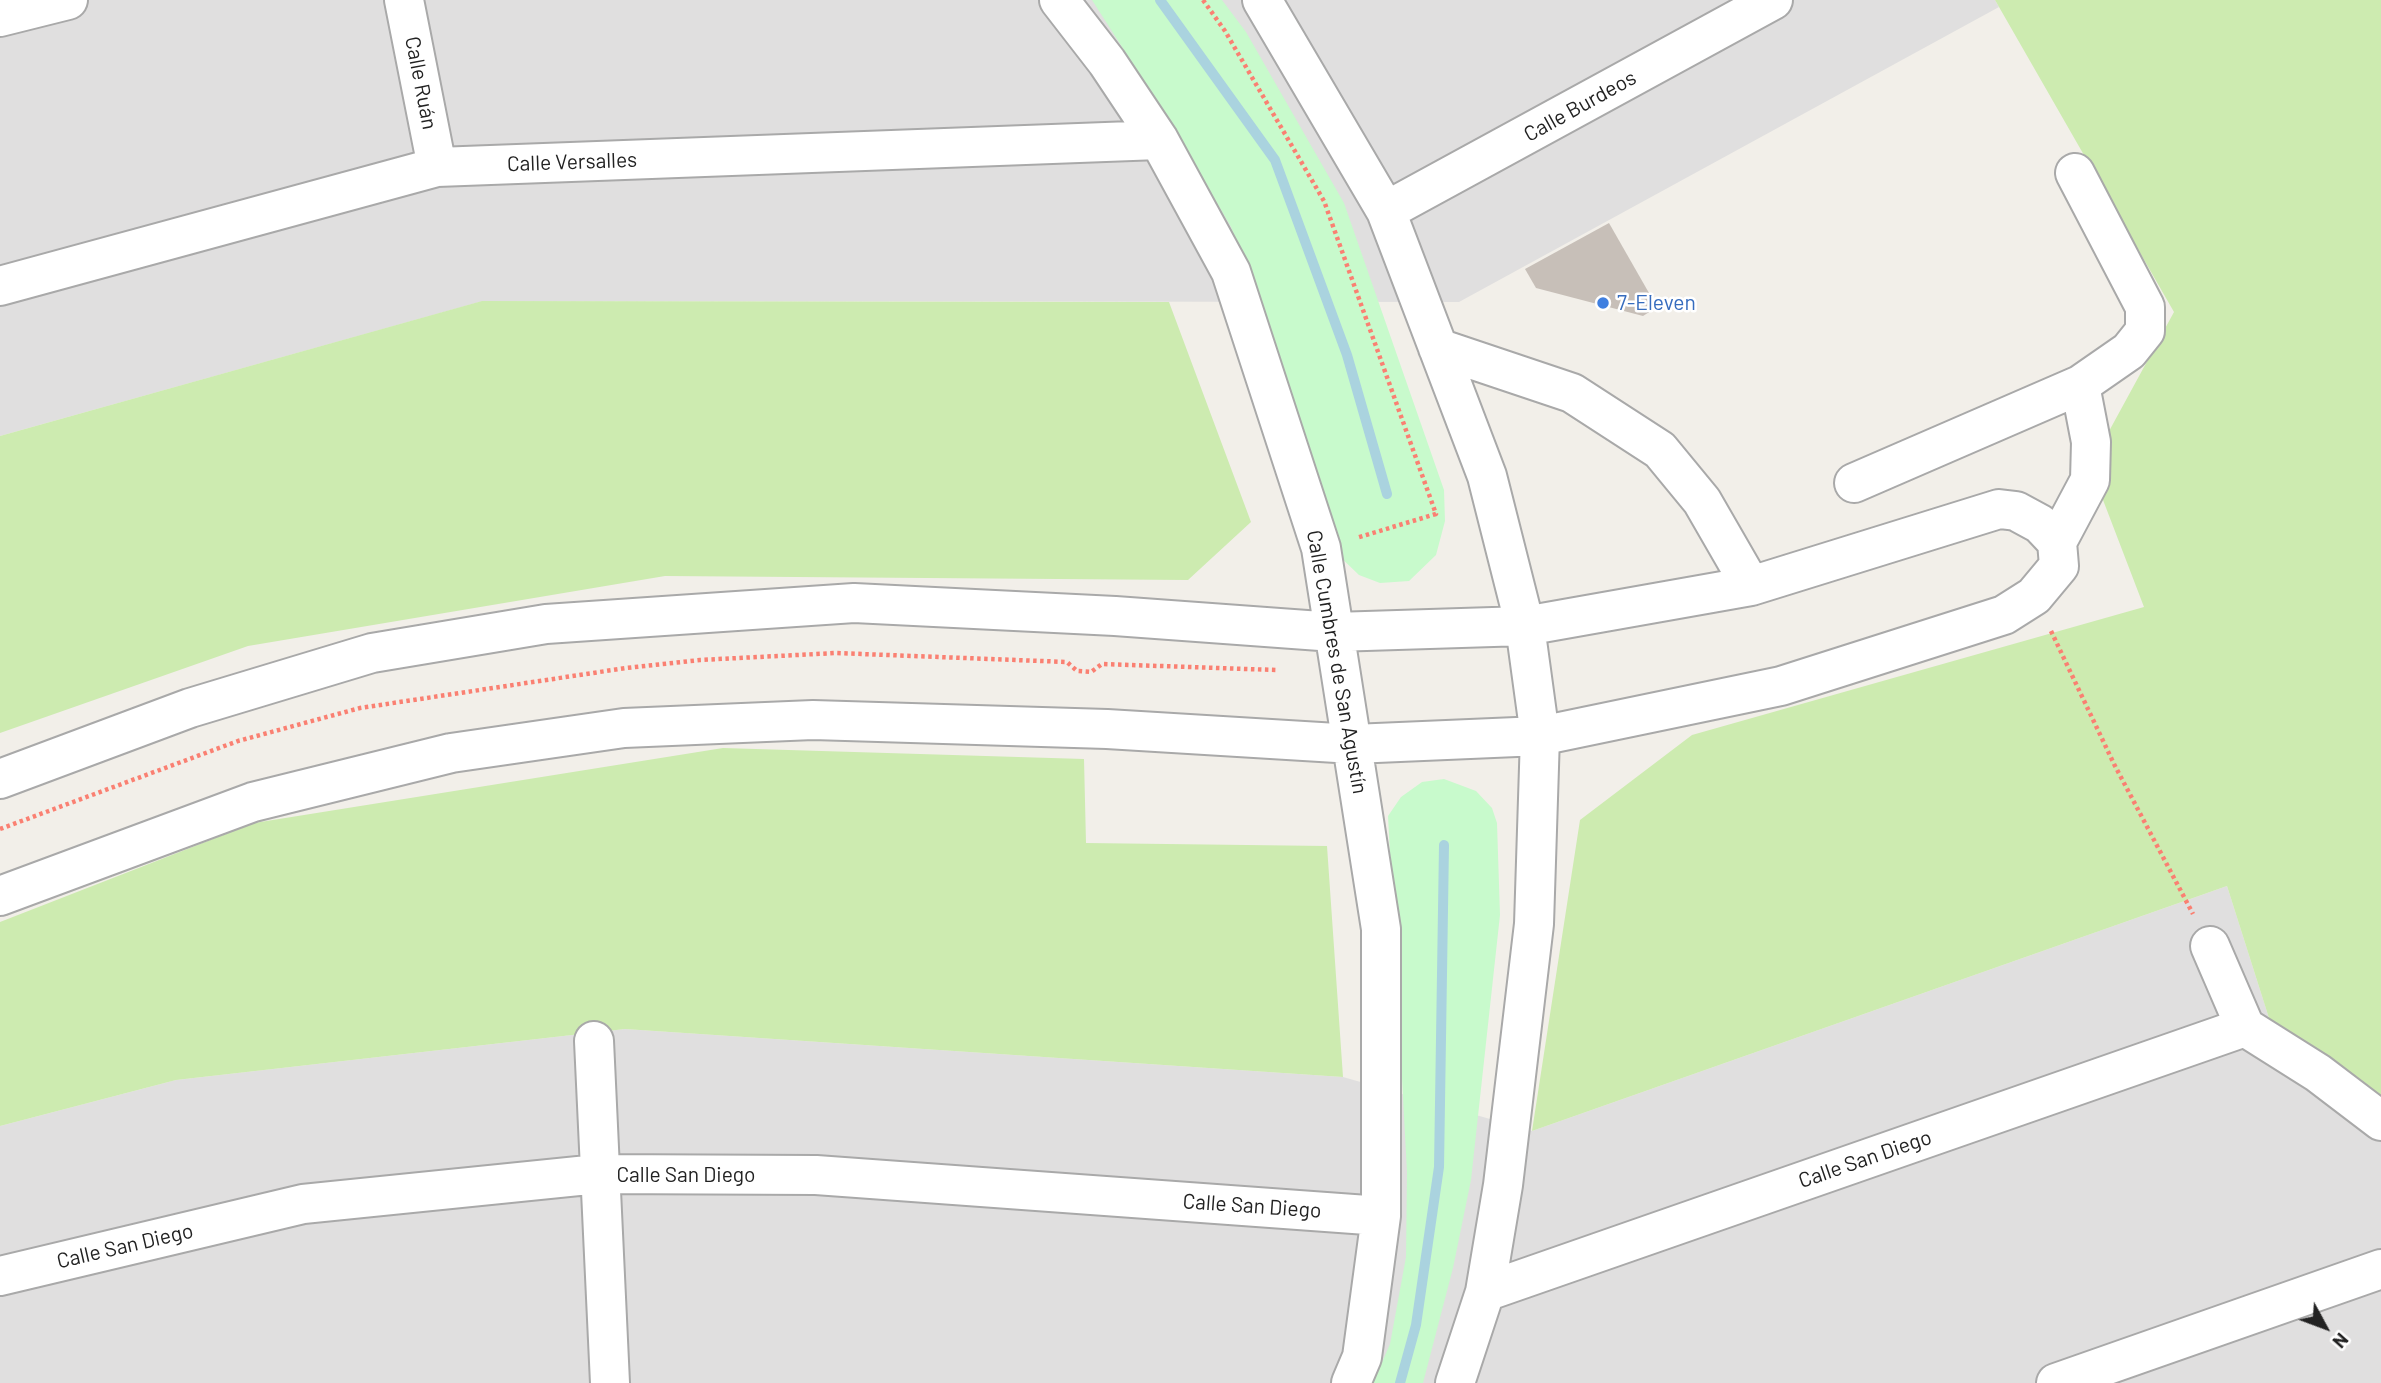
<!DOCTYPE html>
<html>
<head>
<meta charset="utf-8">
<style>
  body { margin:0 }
  #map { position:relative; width:2381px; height:1383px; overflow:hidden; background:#f2efe9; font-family:Barlow,sans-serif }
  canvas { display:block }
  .north { position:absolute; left:2290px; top:1292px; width:70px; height:70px; -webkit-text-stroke:5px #fff; paint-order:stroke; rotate:131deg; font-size:19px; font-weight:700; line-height:28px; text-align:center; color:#222 }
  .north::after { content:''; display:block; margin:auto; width:24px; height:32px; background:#222; clip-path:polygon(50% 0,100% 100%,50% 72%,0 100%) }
</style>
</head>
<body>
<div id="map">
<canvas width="2381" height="1383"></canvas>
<div class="north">N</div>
</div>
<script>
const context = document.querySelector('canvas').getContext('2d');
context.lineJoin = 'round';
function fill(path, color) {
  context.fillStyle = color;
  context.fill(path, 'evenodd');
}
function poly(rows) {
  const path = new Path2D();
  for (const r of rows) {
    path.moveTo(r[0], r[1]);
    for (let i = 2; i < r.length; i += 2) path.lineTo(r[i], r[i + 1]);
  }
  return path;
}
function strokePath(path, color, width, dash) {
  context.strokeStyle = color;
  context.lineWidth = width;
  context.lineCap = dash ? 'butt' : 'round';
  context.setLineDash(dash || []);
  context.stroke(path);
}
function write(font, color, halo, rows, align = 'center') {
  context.font = font + ' Barlow,sans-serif';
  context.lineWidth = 5;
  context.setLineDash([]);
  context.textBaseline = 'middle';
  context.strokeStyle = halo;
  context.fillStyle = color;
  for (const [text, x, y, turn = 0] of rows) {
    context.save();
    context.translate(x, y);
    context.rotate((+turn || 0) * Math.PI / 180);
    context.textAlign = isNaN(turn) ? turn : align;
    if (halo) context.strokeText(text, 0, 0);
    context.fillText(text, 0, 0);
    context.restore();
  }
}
const residential = poly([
  [0,0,1995,0,1999,7,1459,302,483,301,0,436],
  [2227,886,2275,1037,2381,1103,2381,1383,0,1383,0,1126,176,1080,625,1029,1343,1077,1532,1131]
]);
const grass = poly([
  [1995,0,2381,0,2381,1103,2275,1037,2227,886,1532,1131,1580,820,1692,735,2144,607,2090,466,2174,312],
  [482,301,1169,302,1251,522,1188,580,665,576,248,646,0,733,0,436],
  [723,748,1084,759,1086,843,1327,846,1343,1077,625,1029,176,1080,0,1126,0,922,254,823]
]);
const park = poly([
  [1092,0,1222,0,1246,32,1344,203,1444,490,1445,521,1436,555,1409,581,1380,583,1359,575,1334,551,1297,410,1231,227,1168,119],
  [1444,779,1476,791,1492,808,1497,823,1500,915,1471,1180,1453,1268,1423,1383,1373,1383,1390,1344,1406,1257,1407,1172,1388,816,1401,797,1422,782]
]);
const stream = poly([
  [1160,0,1275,160,1347,355,1387,494],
  [1400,1383,1416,1325,1439,1167,1444,845]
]);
const building = poly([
  [1609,223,1657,307,1643,316,1536,288,1525,269]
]);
const path = poly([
  [1203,0,1225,31,1324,201,1436,514,1356,538],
  [2051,631,2114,764,2193,914],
  [0,829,238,741,360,708,626,668,700,660,836,653,1067,662,1077,671,1091,672,1102,664,1276,670]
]);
const minor = poly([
  [404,0,437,167],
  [1059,0,1107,62,1159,140,1231,272,1321,548,1381,929,1381,1216,1362,1357,1351,1383],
  [1262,0,1386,211,1487,476,1525,626,1540,736,1534,924,1503,1185,1485,1292,1455,1383],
  [0,17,68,0],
  [1386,211,1773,0],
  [0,286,437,167,1159,140],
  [1438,348,1572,393,1660,450,1702,501,1751,586],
  [1854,483,2080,385,2129,351,2145,331,2145,307,2075,173],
  [0,779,190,708,372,653,546,624,854,603,1115,616,1334,632,1525,626,1751,586,1999,509,2016,511,2040,524,2057,542],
  [0,896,253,802,451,753,624,728,813,720,1107,729,1353,744,1540,736,1781,686,2004,615,2034,596,2059,566,2057,542,2090,480,2091,442,2080,385],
  [2210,946,2245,1027,2318,1073,2381,1121],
  [594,1041,610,1383],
  [0,1276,303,1204,598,1174,816,1175,1381,1216],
  [1485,1292,2245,1027],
  [2056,1383,2381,1269]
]);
const markers = [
  [1603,303,7,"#3f7fe0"]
];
const streetNames = [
  ["Calle Ruán",421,83,79],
  ["Calle Burdeos",1580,106,-29],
  ["Calle Versalles",572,162,-2],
  ["Calle Cumbres de San Agustín",1337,662,80],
  ["Calle San Diego",1865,1159,-19],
  ["Calle San Diego",686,1175],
  ["Calle San Diego",1252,1206,4],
  ["Calle San Diego",125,1246,-13]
];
const shopNames = [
  ["7-Eleven",1617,303]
];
fill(residential, '#e0dfdf');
fill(grass, '#cdebb0');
fill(park, '#c8facc');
strokePath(stream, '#aad3df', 10);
fill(building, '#c7bfb8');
strokePath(minor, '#a9a9a9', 42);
strokePath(path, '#fa8072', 4.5, [3.5, 3.5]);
strokePath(minor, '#fff', 38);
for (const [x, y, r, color] of markers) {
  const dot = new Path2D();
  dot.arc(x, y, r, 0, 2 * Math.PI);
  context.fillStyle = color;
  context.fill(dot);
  strokePath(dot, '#fff', 2.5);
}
write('21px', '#222', '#fff', streetNames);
write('21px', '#366cbe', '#fff', shopNames, 'left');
</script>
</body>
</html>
